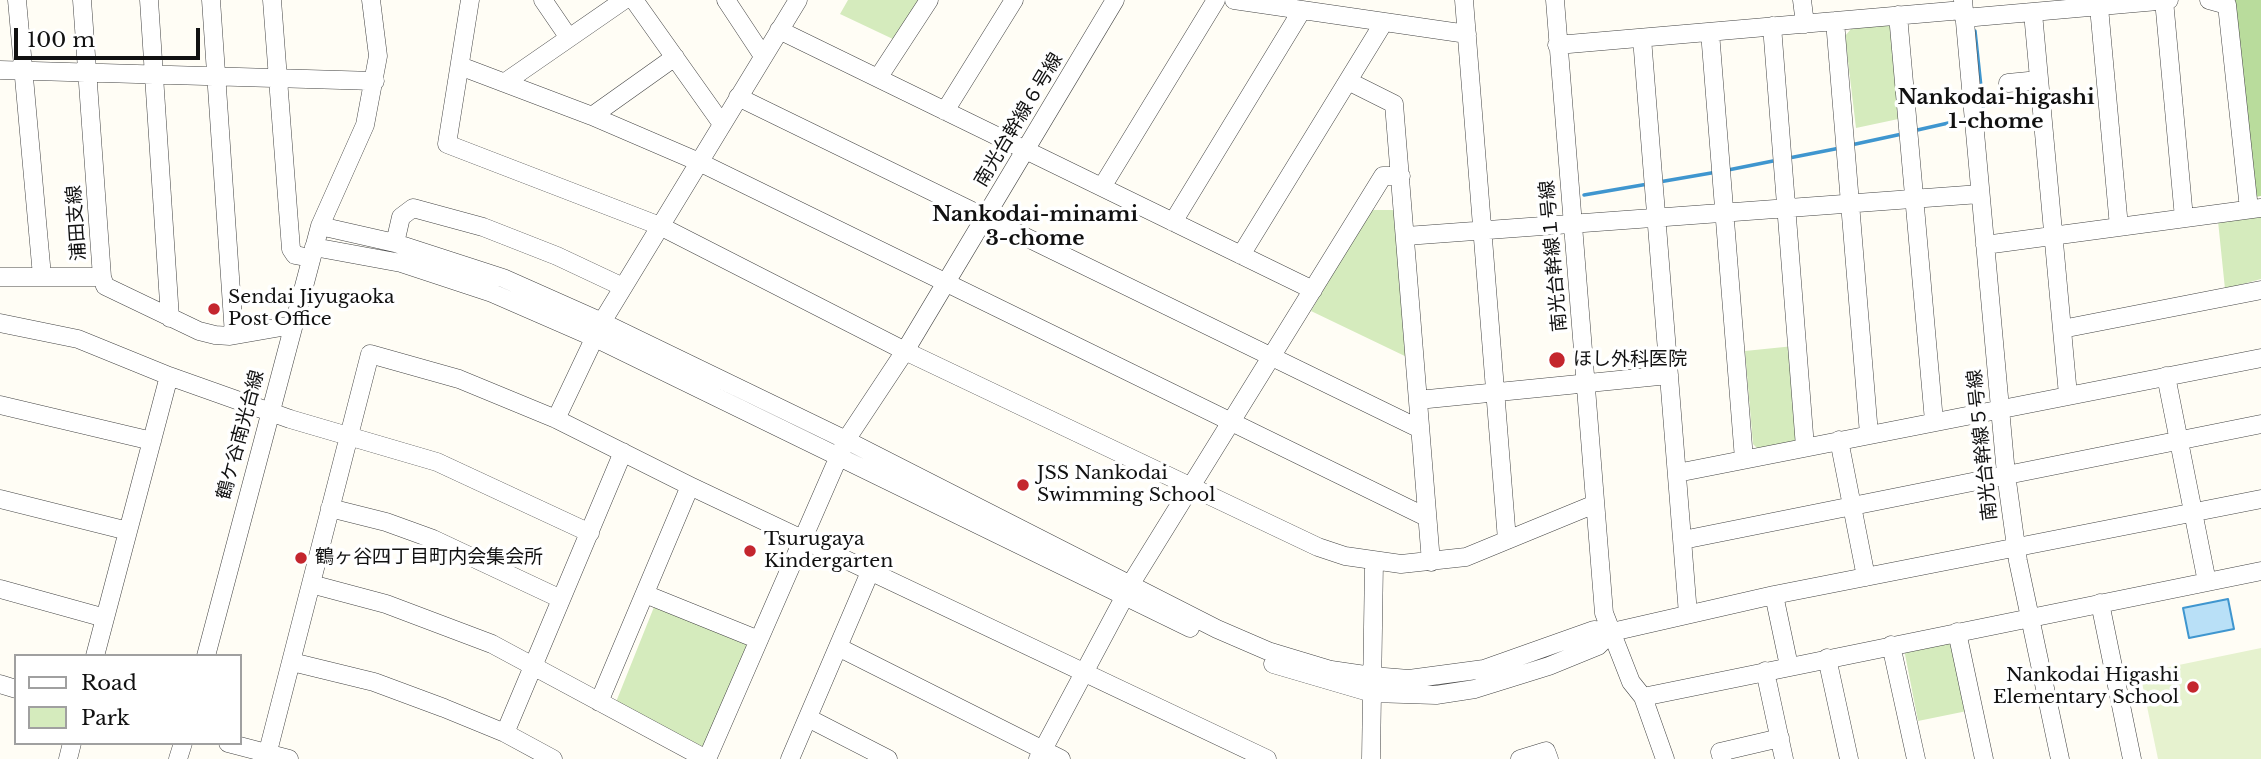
<!DOCTYPE html>
<html>
<head>
<meta charset="utf-8">
<style>
  body { margin:0 }
  #map { position:relative; width:2261px; height:759px; overflow:hidden; background:#fffdf5; font-family:"Libre Baskerville",serif }
  canvas { display:block }
  .legend { position:absolute; left:14px; top:654px; width:228px; height:91px; box-sizing:border-box; background:#fff; border:2px solid #a0a0a0; margin:0; padding:9px 12px; list-style:none; font-size:21px; color:#111 }
  .legend li { display:flex; align-items:center; gap:14px; height:35px }
  .legend b { width:35px; border:2px solid #a0a0a0 }
  .scale { position:absolute; left:14px; top:28px; width:186px; height:32px; box-sizing:border-box; border:4px solid #111; border-top:0; padding-left:9px; font-size:21px; line-height:24px; white-space:nowrap; color:#111; -webkit-text-stroke:5px #fff; paint-order:stroke }
</style>
</head>
<body>
<div id="map">
<canvas width="2261" height="759"></canvas>
<ul class="legend">
<li><b style="height:9px;background:#fff"></b>Road</li>
<li><b style="height:19px;background:#d5ebbd"></b>Park</li>
</ul>
<div class="scale">100 m</div>
</div>
<script>
const context = document.querySelector('canvas').getContext('2d');
context.lineJoin = 'round';
function fill(path, color) {
  context.fillStyle = color;
  context.fill(path, 'evenodd');
}
function poly(rows) {
  const path = new Path2D();
  for (const r of rows) {
    path.moveTo(r[0], r[1]);
    for (let i = 2; i < r.length; i += 2) path.lineTo(r[i], r[i + 1]);
  }
  return path;
}
function strokePath(path, color, width, dash) {
  context.strokeStyle = color;
  context.lineWidth = width;
  context.lineCap = dash ? 'butt' : 'round';
  context.setLineDash(dash || []);
  context.stroke(path);
}
function write(font, color, halo, rows, align = 'center') {
  context.font = font + ' "Libre Baskerville","Noto Sans JP",serif';
  context.lineWidth = 7;
  context.setLineDash([]);
  context.textBaseline = 'middle';
  context.strokeStyle = halo;
  context.fillStyle = color;
  for (const [text, x, y, turn = 0] of rows) {
    context.save();
    context.translate(x, y);
    context.rotate((+turn || 0) * Math.PI / 180);
    context.textAlign = isNaN(turn) ? turn : align;
    if (halo) context.strokeText(text, 0, 0);
    context.fillText(text, 0, 0);
    context.restore();
  }
}
const green = poly([
  [848,0,918,0,895,40,840,14],
  [1893,23,1903,118,1856,128,1845,36,1851,29],
  [1370,210,1400,210,1411,359,1311,311],
  [2261,215,2261,279,2225,289,2218,221],
  [1794,346,1801,433,1796,442,1759,450,1753,444,1745,351],
  [656,602,753,644,705,748,616,702],
  [1952,639,1967,711,1918,721,1904,649]
]);
const forest = poly([
  [2231,0,2261,0,2261,196,2255,197]
]);
const pitch = poly([
  [2261,648,2261,759,2158,759,2140,673]
]);
const water = poly([
  [2228,599,2234,629,2189,638,2183,608,2228,599]
]);
const stream = poly([
  [1975,31,1984,115,1981,115],
  [1913,131,1966,119],
  [1851,145,1902,134],
  [1789,158,1840,148],
  [1728,170,1778,160],
  [1659,182,1717,172],
  [1584,195,1648,184]
]);
const minor = poly([
  [17,0,42,276],
  [82,0,102,277,105,286,199,331,215,335,230,336,293,325],
  [149,0,170,318],
  [211,0,234,335],
  [272,0,291,249,295,255,311,258],
  [470,0,447,144,660,226,905,351,1318,547,1345,556,1401,564,1466,557,1595,504],
  [543,0,569,38],
  [634,0,722,124],
  [726,0,763,56],
  [1234,0,1467,34],
  [1464,0,1507,540],
  [1555,0,1604,613,1631,682,1643,697,1665,759],
  [1802,0,1805,24],
  [1963,0,2006,474,2018,561,2060,759],
  [2164,0,2184,218],
  [2209,0,2227,5,2249,209],
  [2099,7,2119,227],
  [2033,13,2068,395],
  [1898,15,1934,421],
  [1964,18,2169,0],
  [1835,21,1869,434],
  [1772,26,1805,447],
  [779,30,1313,290],
  [1710,32,1744,459],
  [1642,38,1688,614],
  [1557,45,1963,10],
  [460,66,592,116,699,162,1426,517],
  [0,70,375,81],
  [878,78,929,0],
  [1348,81,1394,104,1431,562],
  [504,83,624,0],
  [2008,83,2039,80],
  [738,97,1420,429],
  [945,111,1014,0],
  [592,116,675,57],
  [1102,187,1216,0],
  [1173,222,1302,10],
  [320,226,395,243,503,278,602,322,846,440,1217,629,1268,651,1331,670,1372,676,1409,679,1484,669,1594,630,1612,632,1774,595,2261,499],
  [1406,236,1980,194],
  [395,243,401,217,413,208,483,227,557,256,623,287],
  [1985,245,2261,208],
  [314,247,401,263,492,293,593,337,1190,628],
  [1241,255,1384,22],
  [0,277,102,277],
  [0,323,78,339,169,376,290,419,437,462,590,533],
  [2062,329,2261,290],
  [2166,376,2207,582],
  [1418,400,1669,375],
  [0,405,152,441],
  [556,419,602,322,798,0],
  [1839,440,1866,577],
  [1677,473,2261,358],
  [0,499,128,531],
  [330,508,386,522,433,539,561,599],
  [1683,540,2261,424],
  [311,584,386,604,492,644,706,759],
  [0,589,105,618],
  [645,594,759,640],
  [1774,595,1789,666],
  [2100,603,2132,759],
  [1957,632,1984,759],
  [1891,645,1916,759],
  [838,647,1061,759],
  [95,656,169,376],
  [206,656,320,226,365,125,378,56,371,0],
  [1827,658,1849,759],
  [292,662,374,682,444,708,505,733,553,759],
  [1273,664,1372,693,1436,695,1475,689,1549,666,1598,646,1612,632],
  [1765,671,1784,759],
  [0,684,16,689],
  [1643,697,2261,571],
  [599,702,690,486],
  [810,719,888,759],
  [505,733,623,452],
  [228,743,289,759],
  [68,759,72,743],
  [178,759,183,743],
  [266,759,370,354,459,379,556,419,690,486,1267,759],
  [707,759,846,440,905,351,1115,0],
  [790,759,870,572],
  [1038,759,1135,577,1383,176,1401,176],
  [1371,759,1374,562],
  [1520,759,1546,751,1549,759],
  [1722,759,1720,752,1780,738]
]);
const markers = [
  [214,309,7,"#c4262e"],
  [1557,360,9,"#c4262e"],
  [1023,485,7,"#c4262e"],
  [750,551,7,"#c4262e"],
  [301,558,7,"#c4262e"],
  [2193,687,7,"#c4262e"]
];
const streetNames = [
  ["南光台幹線６号線",1019,120,-59],
  ["浦田支線",77,223,-94],
  ["南光台幹線１号線",1554,256,-95],
  ["鶴ケ谷南光台線",241,435,-75],
  ["南光台幹線５号線",1983,445,-96]
];
const poiNames = [
  ["Sendai Jiyugaoka",228,298],
  ["Post Office",228,320],
  ["ほし外科医院",1573,360],
  ["JSS Nankodai",1037,474],
  ["Swimming School",1037,496],
  ["Tsurugaya",764,540],
  ["Kindergarten",764,562],
  ["鶴ヶ谷四丁目町内会集会所",315,558],
  ["Nankodai Higashi",2179,676,"right"],
  ["Elementary School",2179,698,"right"]
];
const neighbourhoodNames = [
  ["Nankodai-higashi",1996,98],
  ["1-chome",1996,122],
  ["Nankodai-minami",1035,215],
  ["3-chome",1035,239]
];
fill(green, '#d5ebbd');
fill(forest, '#b9dc9c');
fill(pitch, '#e6f2cf');
fill(water, '#b9e0f7');
strokePath(water, '#3f96cf', 2);
strokePath(stream, '#3f96cf', 3.5);
strokePath(minor, '#444', 19);
strokePath(minor, '#fff', 18);
for (const [x, y, r, color] of markers) {
  const dot = new Path2D();
  dot.arc(x, y, r, 0, 2 * Math.PI);
  context.fillStyle = color;
  context.fill(dot);
  strokePath(dot, '#fff', 2.5);
}
write('19px', '#111', '#fff', streetNames);
write('19px', '#111', '#fff', poiNames, 'left');
write('bold 21px', '#111', '#fff', neighbourhoodNames);
</script>
</body>
</html>
